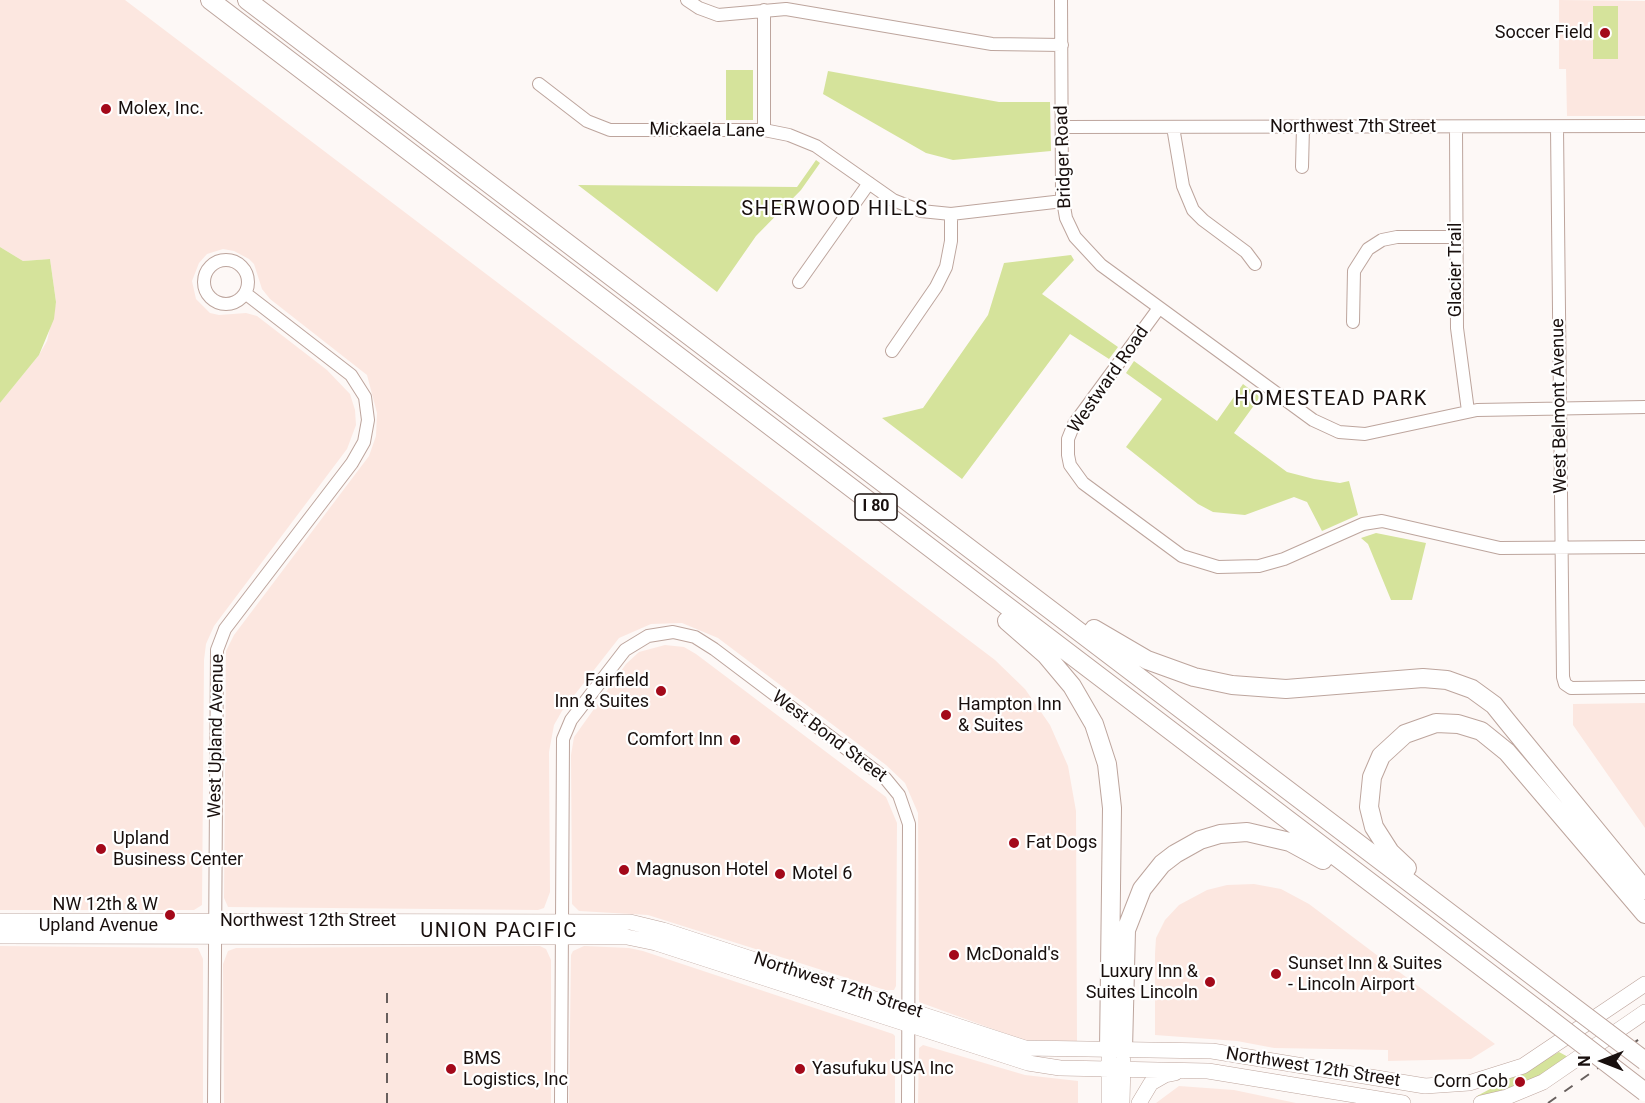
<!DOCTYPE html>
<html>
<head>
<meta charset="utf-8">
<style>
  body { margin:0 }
  #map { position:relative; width:1645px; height:1103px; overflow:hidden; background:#fdf8f6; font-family:Roboto,sans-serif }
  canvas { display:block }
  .north { position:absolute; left:1573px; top:1031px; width:60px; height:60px; -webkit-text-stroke:4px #fff; paint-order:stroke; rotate:270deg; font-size:16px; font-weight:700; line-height:24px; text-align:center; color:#180f0d }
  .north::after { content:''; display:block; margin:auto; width:21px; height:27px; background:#180f0d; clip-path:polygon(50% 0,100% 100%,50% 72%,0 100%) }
</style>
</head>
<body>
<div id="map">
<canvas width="1645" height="1103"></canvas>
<div class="north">N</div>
</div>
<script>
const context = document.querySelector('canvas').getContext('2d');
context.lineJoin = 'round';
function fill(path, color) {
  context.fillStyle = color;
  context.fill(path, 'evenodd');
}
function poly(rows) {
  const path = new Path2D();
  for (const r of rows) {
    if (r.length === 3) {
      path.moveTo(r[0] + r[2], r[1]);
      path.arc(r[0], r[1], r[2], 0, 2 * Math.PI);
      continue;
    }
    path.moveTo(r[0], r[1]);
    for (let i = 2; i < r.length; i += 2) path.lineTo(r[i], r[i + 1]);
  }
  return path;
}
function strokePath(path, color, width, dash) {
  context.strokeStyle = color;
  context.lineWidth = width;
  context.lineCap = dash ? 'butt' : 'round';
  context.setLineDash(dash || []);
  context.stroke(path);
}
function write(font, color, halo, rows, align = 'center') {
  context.font = font + ' Roboto,sans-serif';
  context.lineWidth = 4.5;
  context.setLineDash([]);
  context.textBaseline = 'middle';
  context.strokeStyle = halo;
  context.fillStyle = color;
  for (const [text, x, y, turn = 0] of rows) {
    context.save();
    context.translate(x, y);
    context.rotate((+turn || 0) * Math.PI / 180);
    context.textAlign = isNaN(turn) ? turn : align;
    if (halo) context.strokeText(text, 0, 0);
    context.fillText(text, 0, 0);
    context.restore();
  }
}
const built = poly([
  [0,0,125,0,995,660,1025,689,1050,725,1068,766,1076,811,1077,1041,1023,1040,919,1002,918,813,905,783,886,765,718,638,682,623,651,624,619,638,562,711,554,725,549,752,550,892,544,908,538,910,228,907,224,898,226,651,234,635,369,456,376,436,377,413,367,375,270,299,262,289,254,264,249,259,234,251,223,249,207,254,199,263,192,281,196,299,210,313,219,315,246,313,257,316,327,370,350,394,355,410,356,425,347,449,214,626,206,644,204,660,202,905,194,910,0,910,0,403,39,355,47,341,56,302,50,259,23,261,0,247],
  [1559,0,1645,1,1645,116,1567,116,1566,69,1559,69],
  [665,645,684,647,696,654,886,797,897,823,896,986,894,990,885,990,648,915,579,911,572,904,571,755,574,737,626,664,639,652],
  [1645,703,1645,828,1573,725,1573,704],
  [1254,884,1281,889,1309,904,1495,1044,1471,1059,1388,1061,1388,1050,1274,1048,1237,1041,1155,1035,1155,954,1156,938,1165,920,1179,905,1207,890,1227,885],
  [0,946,198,948,203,959,203,1103,0,1103],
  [540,946,546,949,551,960,551,1103,224,1103,223,964,228,951,236,948],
  [584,946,629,948,643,951,893,1034,895,1036,895,1103,569,1103,571,955,573,951],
  [923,1045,1025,1075,1078,1081,1078,1103,918,1103,919,1048],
  [1179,1086,1234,1090,1296,1103,1156,1103]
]);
const green = poly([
  [1593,6,1618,6,1618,59,1593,59],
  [726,70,753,70,753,120,726,120],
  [828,71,999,102,1050,102,1051,151,953,160,926,153,823,94],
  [816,160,820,163,801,190,756,236,717,292,578,185,797,187],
  [0,247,23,261,50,259,56,302,54,319,39,355,0,403],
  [1071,255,1074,260,1042,294,1118,347,1109,359,1070,334,962,479,882,418,923,408,988,315,1004,263],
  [1134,361,1217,421,1243,384,1260,397,1234,433,1287,472,1314,479,1340,483,1349,481,1358,515,1322,531,1307,502,1294,497,1245,515,1213,512,1198,504,1126,447,1162,399,1126,373],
  [1376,533,1426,543,1412,600,1391,600,1368,544,1361,538],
  [1559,1052,1570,1058,1522,1086,1478,1098,1477,1096]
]);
const minor = poly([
  [687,0,699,8,718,15,786,9,992,44,1062,45],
  [1061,0,1062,195,1066,218,1075,237,1101,265,1313,420,1339,432,1365,434,1477,410,1645,407],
  [764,10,764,130],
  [539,84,587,121,610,130,764,130,789,135,816,146,893,200,921,211,951,214,1063,201],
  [1062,127,1645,126],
  [1173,127,1183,186,1193,210,1203,220,1246,252,1255,264],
  [1456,128,1457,328,1468,411],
  [1557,128,1563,677,1565,684,1571,688,1645,687],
  [1302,167,1303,127],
  [226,282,22],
  [799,282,869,183],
  [1159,308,1074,424,1068,439,1068,455,1070,465,1083,483,1182,556,1218,567,1259,566,1284,559,1363,524,1382,521,1500,548,1645,547],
  [1353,322,1354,271,1368,249,1382,240,1397,237,1456,237],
  [892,351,936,287,946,267,951,241,951,214],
  [214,1103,217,650,225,629,352,463,364,442,368,420,365,397,351,375,245,293],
  [561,1103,563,739,571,720,625,650,648,636,673,632,695,637,714,649,885,778,899,795,909,824,908,1103]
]);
const major = poly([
  [0,921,630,922,663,930,1025,1048,1212,1051,1425,1086,1469,1083,1523,1066,1645,984],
  [0,936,627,937,656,943,1028,1063,1060,1068,1208,1071,1403,1103],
  [1109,1103,1109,1058],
  [1122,1103,1123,1061],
  [1139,1103,1151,1083,1165,1075,1175,1073],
  [1481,1103,1507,1097,1543,1082,1645,1012]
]);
const highway = poly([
  [210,0,1542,1013],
  [247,0,1563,999],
  [1007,621,1046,655,1072,686,1094,724,1107,764,1112,808,1109,1049],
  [1094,629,1147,660,1194,677,1232,685,1286,689,1423,678,1447,680,1472,689,1494,705,1506,720,1645,890],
  [1407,868,1390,852,1374,827,1369,807,1372,777,1381,756,1405,734,1436,723,1458,724,1481,731,1507,752,1645,914],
  [1123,1049,1126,930,1142,889,1162,864,1175,854,1200,840,1220,834,1247,832,1290,842,1323,860]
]);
const rail = poly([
  [387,1103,387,993],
  [1548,1103,1645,1035]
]);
const highwayBridge = poly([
  [1563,999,1645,1061],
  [1542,1013,1645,1092]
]);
const markers = [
  [1605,33,6,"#a3091a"],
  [106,109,6,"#a3091a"],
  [661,691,6,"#a3091a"],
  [946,715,6,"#a3091a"],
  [735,740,6,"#a3091a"],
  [1014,843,6,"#a3091a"],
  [101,849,6,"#a3091a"],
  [624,870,6,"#a3091a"],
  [780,874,6,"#a3091a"],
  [170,915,6,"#a3091a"],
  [954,955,6,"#a3091a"],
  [1276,974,6,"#a3091a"],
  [1210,982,6,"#a3091a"],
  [451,1069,6,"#a3091a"],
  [800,1069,6,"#a3091a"],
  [1520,1082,6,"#a3091a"]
];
const shields = [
  [876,507,42]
];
const shieldNames = [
  ["I 80",876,507]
];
const poiNames = [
  ["Soccer Field",1593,33,"right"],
  ["Molex, Inc.",118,109],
  ["Fairfield",649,681,"right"],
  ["Inn & Suites",649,702,"right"],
  ["Hampton Inn",958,705],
  ["& Suites",958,726],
  ["Comfort Inn",723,740,"right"],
  ["Upland",113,839],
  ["Business Center",113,860],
  ["Fat Dogs",1026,843],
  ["Magnuson Hotel",636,870],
  ["Motel 6",792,874],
  ["NW 12th & W",158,905,"right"],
  ["Upland Avenue",158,926,"right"],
  ["McDonald's",966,955],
  ["Sunset Inn & Suites",1288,964],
  ["- Lincoln Airport",1288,985],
  ["Luxury Inn &",1198,972,"right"],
  ["Suites Lincoln",1198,993,"right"],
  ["BMS",463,1059],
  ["Logistics, Inc",463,1080],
  ["Yasufuku USA Inc",812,1069],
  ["Corn Cob",1508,1082,"right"]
];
const streetNames = [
  ["Northwest 7th Street",1353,127],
  ["Mickaela Lane",707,131,1],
  ["Bridger Road",1064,157,-92],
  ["Glacier Trail",1456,270,-90],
  ["Westward Road",1109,380,-55],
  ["West Belmont Avenue",1560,406,-91],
  ["West Upland Avenue",217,736,-89],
  ["West Bond Street",829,737,37],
  ["Northwest 12th Street",308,921],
  ["Northwest 12th Street",838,986,18],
  ["Northwest 12th Street",1313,1068,9]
];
const neighbourhoodNames = [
  ["SHERWOOD HILLS",835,210],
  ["HOMESTEAD PARK",1331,400],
  ["UNION PACIFIC",499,932]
];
fill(built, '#fce7e0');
fill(green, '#d5e39b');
strokePath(minor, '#bda59d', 14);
strokePath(major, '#bda59d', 16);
strokePath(highway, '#bda59d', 20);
strokePath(minor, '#fff', 12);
strokePath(major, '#fff', 15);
strokePath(highway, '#fff', 18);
strokePath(rail, '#675f5d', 2, [10, 10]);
strokePath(highwayBridge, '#bda59d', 20, []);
strokePath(highwayBridge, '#fff', 18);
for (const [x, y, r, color] of markers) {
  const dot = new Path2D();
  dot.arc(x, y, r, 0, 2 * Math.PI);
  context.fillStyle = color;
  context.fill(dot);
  strokePath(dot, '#fff', 2);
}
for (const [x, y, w] of shields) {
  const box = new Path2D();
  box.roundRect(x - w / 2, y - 13, w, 26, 4.5);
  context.fillStyle = '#fff';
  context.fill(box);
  strokePath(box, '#180f0d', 1.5);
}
write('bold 16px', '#180f0d', null, shieldNames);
write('18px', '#180f0d', '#fff', poiNames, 'left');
write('18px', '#180f0d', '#fff', streetNames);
context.letterSpacing = '1.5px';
write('20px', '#180f0d', '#fff', neighbourhoodNames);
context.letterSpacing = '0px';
</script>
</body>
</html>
